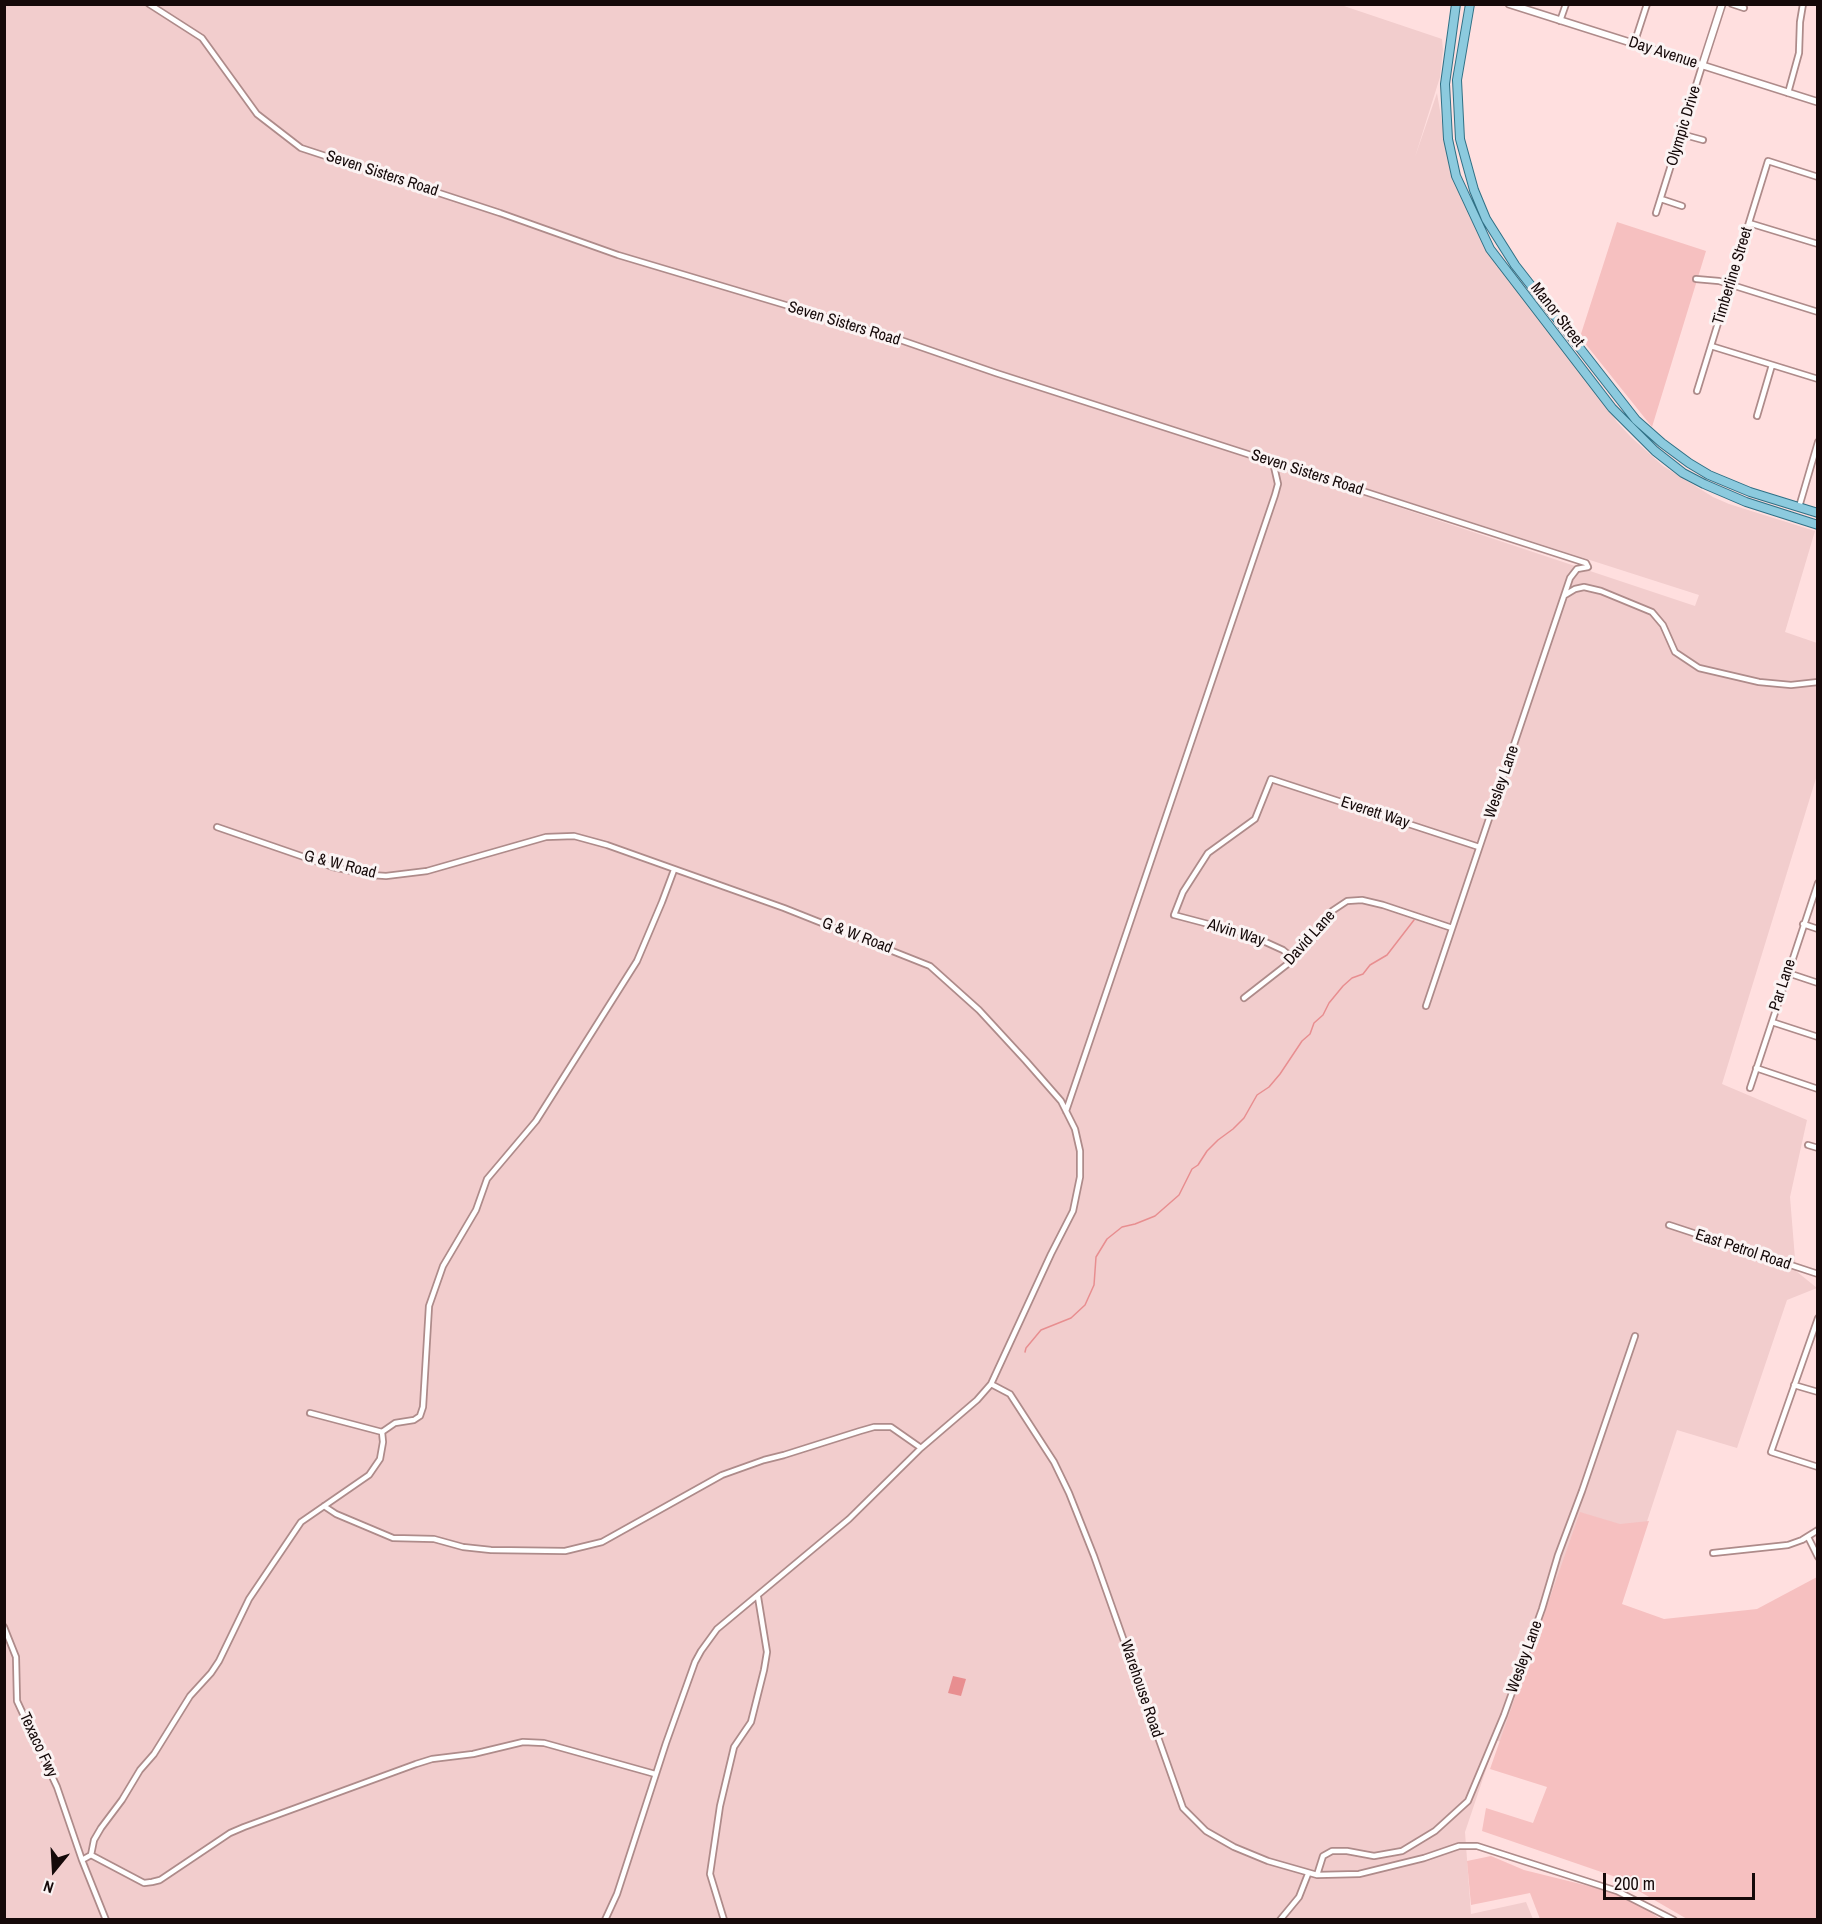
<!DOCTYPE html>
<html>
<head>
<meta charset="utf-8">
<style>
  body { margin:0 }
  #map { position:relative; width:1822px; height:1924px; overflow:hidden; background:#ffdfdf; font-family:"Archivo Narrow",sans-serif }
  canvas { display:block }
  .frame { position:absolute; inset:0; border:6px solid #150909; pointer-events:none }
  .north { position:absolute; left:24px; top:1840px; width:60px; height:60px; -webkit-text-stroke:4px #fbf3f3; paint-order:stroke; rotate:198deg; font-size:16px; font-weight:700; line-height:24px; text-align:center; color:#150909 }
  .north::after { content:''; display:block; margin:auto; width:21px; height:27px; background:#150909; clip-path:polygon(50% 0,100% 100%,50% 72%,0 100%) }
  .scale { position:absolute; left:1603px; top:1873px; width:152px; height:27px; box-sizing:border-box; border:3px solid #150909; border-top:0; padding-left:8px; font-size:18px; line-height:21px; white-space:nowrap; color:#150909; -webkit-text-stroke:4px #fbf3f3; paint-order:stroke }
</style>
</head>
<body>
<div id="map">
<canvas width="1822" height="1924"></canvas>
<div class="frame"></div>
<div class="north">N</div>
<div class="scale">200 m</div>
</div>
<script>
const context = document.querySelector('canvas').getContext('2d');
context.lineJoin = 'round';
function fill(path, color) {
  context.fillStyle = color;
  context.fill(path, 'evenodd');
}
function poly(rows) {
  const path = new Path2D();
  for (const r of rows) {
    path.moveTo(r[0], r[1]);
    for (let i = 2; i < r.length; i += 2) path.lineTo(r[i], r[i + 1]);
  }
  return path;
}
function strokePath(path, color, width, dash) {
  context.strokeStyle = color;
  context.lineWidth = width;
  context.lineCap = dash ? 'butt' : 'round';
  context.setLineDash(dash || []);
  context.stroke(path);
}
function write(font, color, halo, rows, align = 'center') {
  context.font = font + ' "Archivo Narrow",sans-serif';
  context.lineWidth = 6;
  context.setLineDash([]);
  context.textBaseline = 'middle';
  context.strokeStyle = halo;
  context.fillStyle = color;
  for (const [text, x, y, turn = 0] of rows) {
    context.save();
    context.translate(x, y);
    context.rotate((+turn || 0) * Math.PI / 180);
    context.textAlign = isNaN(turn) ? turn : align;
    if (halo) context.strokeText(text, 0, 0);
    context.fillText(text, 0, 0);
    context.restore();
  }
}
const built = poly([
  [1338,4,1442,39,1443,50,1440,77,1415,157,1437,93,1450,170,1488,251,1559,331,1617,422,1631,437,1663,466,1713,497,1729,504,1815,531,1785,632,1817,643,1817,775,1722,1084,1807,1120,1790,1197,1796,1271,1817,1288,1787,1300,1737,1448,1677,1430,1591,1692,1539,1758,1496,1740,1465,1832,1471,1914,1526,1902,1533,1919,5,1920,5,5],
  [1316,474,1409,502,1699,595,1695,606,1314,479]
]);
const green = poly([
  [1617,222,1706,251,1652,427,1580,337],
  [1580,1512,1620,1524,1649,1521,1622,1604,1664,1619,1757,1609,1817,1577,1817,1919,1687,1919,1613,1876,1482,1831,1486,1808,1533,1823,1547,1787,1490,1769],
  [1491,1856,1524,1870,1629,1896,1660,1919,1540,1919,1530,1893,1471,1905,1467,1861]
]);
const water = poly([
  [953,1676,966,1679,961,1696,948,1693]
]);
const stream = poly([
  [1025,1352,1026,1348,1041,1330,1071,1318,1085,1305,1094,1285,1096,1257,1107,1239,1122,1227,1135,1224,1155,1216,1179,1195,1192,1169,1198,1165,1207,1151,1218,1140,1233,1129,1244,1118,1257,1095,1269,1087,1280,1074,1302,1041,1310,1034,1314,1023,1323,1015,1329,1003,1343,986,1352,978,1363,974,1370,965,1387,955,1414,920]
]);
const minor = poly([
  [149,4,202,38,257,114,301,148,500,213,618,255,886,335,996,373,1586,563,1588,567],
  [1732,4,1744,8],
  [1560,21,1566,4],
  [1634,44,1647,4],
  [1788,93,1799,53,1800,22,1803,4],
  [1681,134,1703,140],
  [1661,199,1682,206],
  [1656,213,1702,66],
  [1749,223,1818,244],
  [1696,279,1719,281,1818,312],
  [1711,346,1818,379],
  [1697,391,1768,161,1818,177],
  [1757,416,1772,365],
  [1799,507,1818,442],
  [1565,595,1575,589,1584,587,1601,591,1652,612,1663,625,1675,652,1699,668,1759,682,1791,685,1818,682],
  [217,827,333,867,371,875,386,876,427,871,546,837,574,836,607,845,784,908,930,966,979,1010,1026,1061,1061,1101,1075,1129,1080,1151,1080,1177,1073,1211,1051,1254,991,1384,977,1400,921,1448,849,1519,717,1629,701,1651,695,1662,666,1743,617,1894,605,1920],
  [1803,924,1818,929],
  [1294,959,1283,950,1250,935,1174,915,1183,892,1208,853,1255,819,1271,779,1479,847],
  [1788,973,1818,983],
  [1244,998,1294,959,1320,930,1332,911,1347,901,1362,900,1383,905,1452,928],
  [1426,1006,1570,578,1577,569,1588,567],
  [1772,1022,1818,1037],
  [1756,1068,1818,1089],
  [1750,1088,1818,883],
  [1066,1111,1275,495,1278,484,1273,462],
  [1808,1145,1818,1148],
  [1669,1225,1818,1274],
  [1818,1318,1771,1452,1818,1467],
  [991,1384,1010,1394,1054,1462,1069,1493,1094,1556,1183,1808,1206,1831,1234,1847,1268,1861,1317,1875,1359,1874,1424,1858,1459,1846,1477,1846,1617,1891,1674,1920],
  [1794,1385,1818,1392],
  [310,1413,382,1432],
  [324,1506,336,1514,393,1538,434,1539,463,1547,491,1550,565,1551,602,1542,722,1475,764,1460,784,1455,860,1431,874,1427,891,1427,921,1448],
  [1808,1537,1818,1557],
  [1713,1553,1788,1545,1802,1540,1818,1530],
  [4,1627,16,1657,17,1701,57,1787,82,1860,106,1920],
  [91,1855,144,1883,152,1882,160,1880,230,1833,244,1827,416,1764,432,1759,473,1754,523,1742,544,1743,655,1774],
  [82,1860,91,1855,94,1840,101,1828,122,1800,140,1770,154,1754,190,1696,211,1673,219,1661,249,1599,301,1522,369,1475,380,1459,383,1442,382,1432,395,1423,414,1420,420,1416,423,1407,429,1306,443,1266,476,1210,487,1179,536,1121,637,961,662,902,674,870],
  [1317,1875,1323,1856,1332,1851,1347,1851,1374,1856,1402,1851,1435,1831,1468,1801,1504,1715,1542,1609,1558,1555,1582,1491,1635,1336],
  [724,1920,710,1874,720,1806,734,1747,751,1722,764,1670,767,1652,758,1597],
  [1280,1920,1299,1897,1308,1874]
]);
const tertiary = poly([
  [1509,4,1818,102],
  [1702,66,1722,4]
]);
const primary = poly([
  [1456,4,1445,84,1448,139,1456,176,1490,249,1612,408,1655,451,1683,473,1704,484,1746,502,1818,525],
  [1470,4,1457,80,1460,139,1474,190,1486,219,1515,265,1636,420,1662,443,1689,463,1709,475,1750,492,1818,513]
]);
const streetNames = [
  ["Day Avenue",1663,53,18],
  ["Olympic Drive",1684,126,-73],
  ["Seven Sisters Road",382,174,18],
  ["Timberline Street",1733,276,-73],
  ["Manor Street",1557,315,52],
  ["Seven Sisters Road",844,324,17],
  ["Seven Sisters Road",1307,473,18],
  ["Wesley Lane",1502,782,-71],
  ["Everett Way",1375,813,18],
  ["G & W Road",340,865,14],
  ["Alvin Way",1236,933,17],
  ["G & W Road",857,936,21],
  ["David Lane",1310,938,-48],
  ["Par Lane",1783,985,-72],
  ["East Petrol Road",1743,1250,18],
  ["Wesley Lane",1525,1657,-70],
  ["Warehouse Road",1141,1689,71],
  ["Texaco Fwy",38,1745,65]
];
fill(built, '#f2cdcd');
fill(green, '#f6c0c0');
fill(water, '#e88e90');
strokePath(stream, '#e88e90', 1.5);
strokePath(minor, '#ae8b8a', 8);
strokePath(tertiary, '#ae8b8a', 9);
strokePath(primary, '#307085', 10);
strokePath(minor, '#fff', 4.5);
strokePath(tertiary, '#fff', 6);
strokePath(primary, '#8ccade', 8);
write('16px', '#150909', '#fbf3f3', streetNames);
</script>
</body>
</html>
